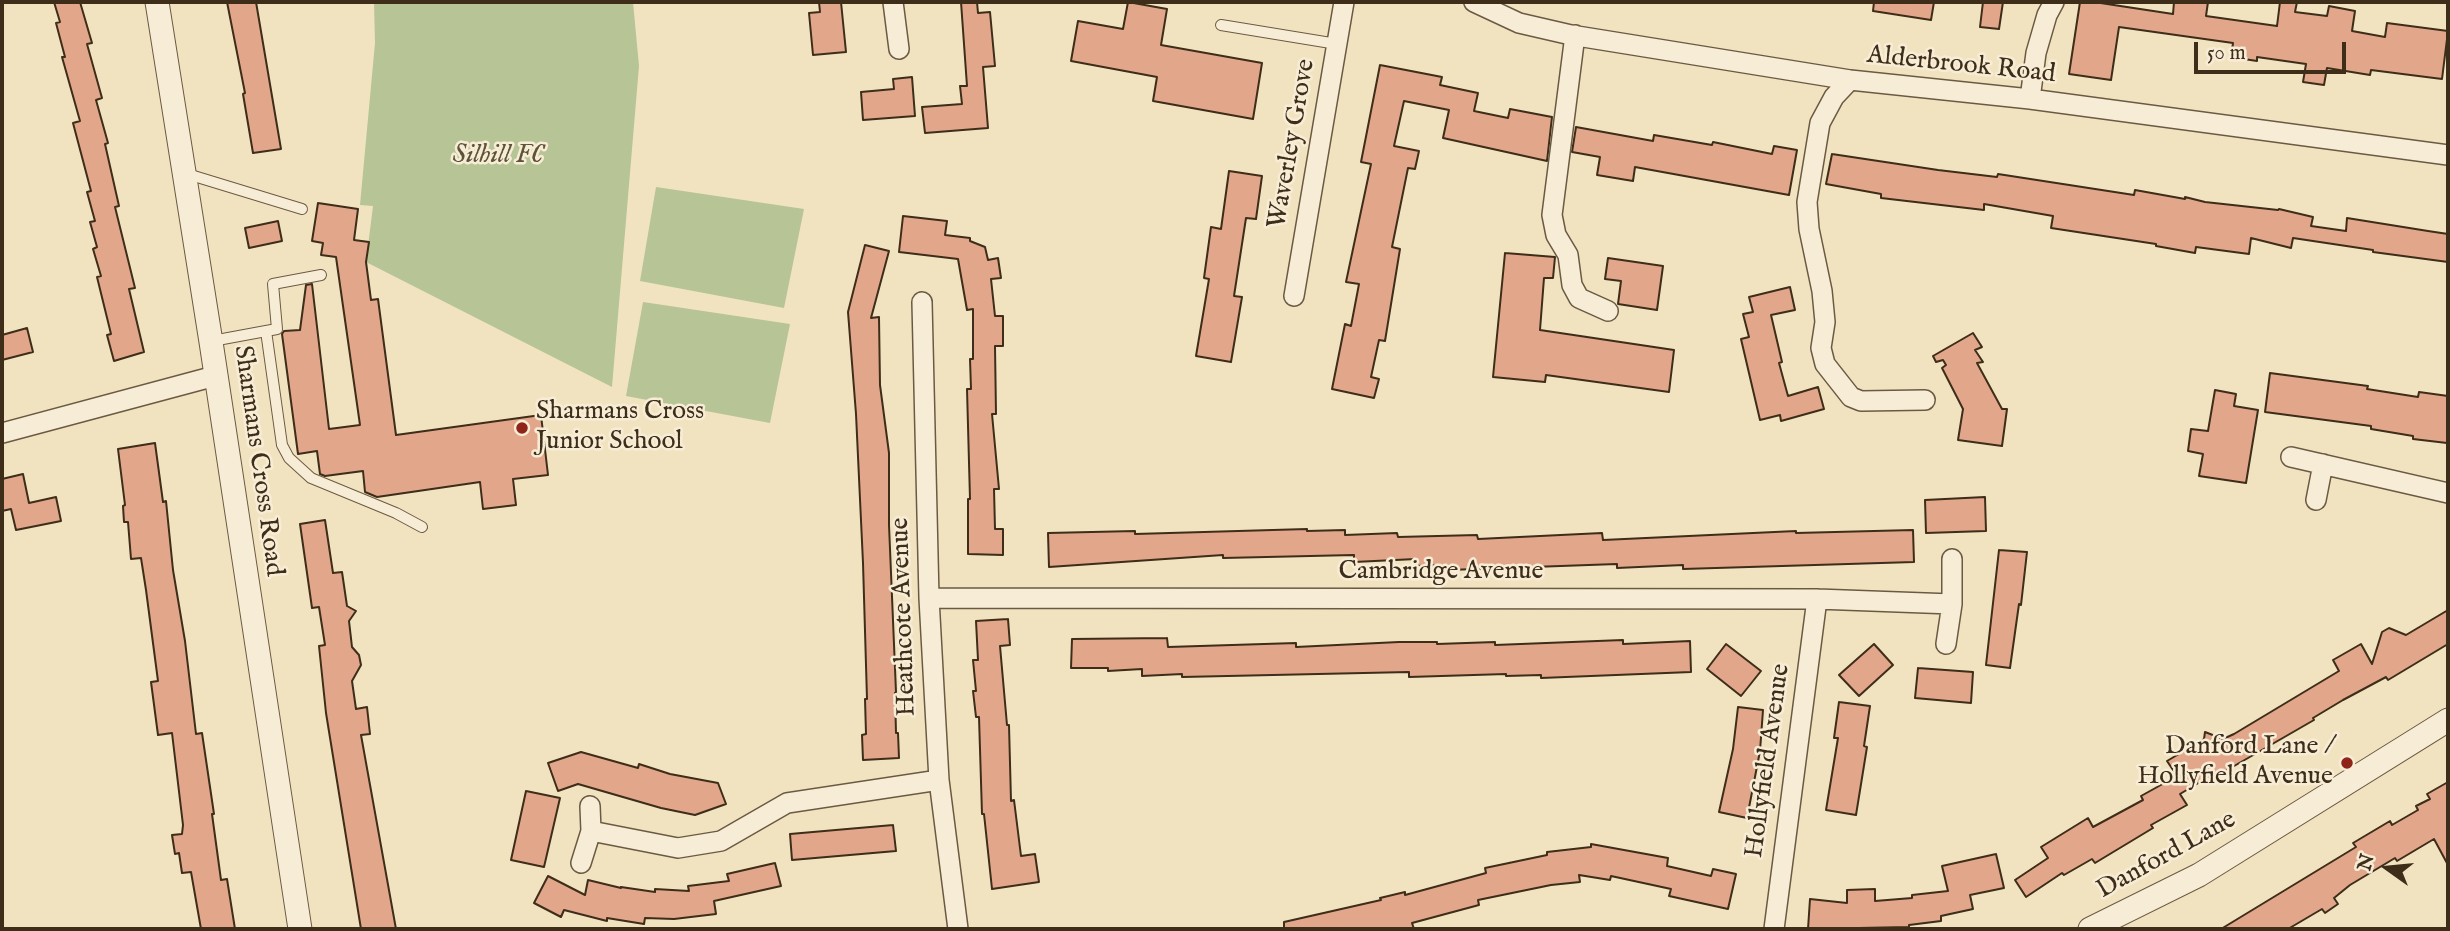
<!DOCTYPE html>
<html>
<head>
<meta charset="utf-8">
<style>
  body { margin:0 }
  #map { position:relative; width:2450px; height:931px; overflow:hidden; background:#f2e3c0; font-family:"IM FELL English",serif }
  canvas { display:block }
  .frame { position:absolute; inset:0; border:4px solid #3e2d19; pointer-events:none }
  .north { position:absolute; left:2352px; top:833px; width:70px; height:70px; -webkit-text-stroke:5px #f7edd6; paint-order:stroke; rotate:285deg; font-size:19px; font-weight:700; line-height:28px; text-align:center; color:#3e2d19 }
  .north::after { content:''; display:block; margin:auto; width:24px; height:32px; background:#3e2d19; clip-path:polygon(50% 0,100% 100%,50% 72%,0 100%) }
  .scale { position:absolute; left:2194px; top:42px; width:152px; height:32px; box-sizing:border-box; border:4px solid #3e2d19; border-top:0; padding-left:9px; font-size:21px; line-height:24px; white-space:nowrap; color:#3e2d19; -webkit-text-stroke:5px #f7edd6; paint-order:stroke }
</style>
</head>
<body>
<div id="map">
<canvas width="2450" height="931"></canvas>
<div class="frame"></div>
<div class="north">N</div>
<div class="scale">50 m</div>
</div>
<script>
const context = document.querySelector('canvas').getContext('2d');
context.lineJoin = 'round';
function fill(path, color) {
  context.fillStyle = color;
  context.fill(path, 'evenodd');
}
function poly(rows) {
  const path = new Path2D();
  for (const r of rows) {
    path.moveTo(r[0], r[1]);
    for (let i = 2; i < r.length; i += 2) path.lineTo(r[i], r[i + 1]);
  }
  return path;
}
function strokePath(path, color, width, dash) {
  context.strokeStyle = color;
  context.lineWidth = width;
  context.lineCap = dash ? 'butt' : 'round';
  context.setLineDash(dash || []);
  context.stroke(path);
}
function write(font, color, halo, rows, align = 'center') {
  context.font = font + ' "IM FELL English",serif';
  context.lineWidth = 5;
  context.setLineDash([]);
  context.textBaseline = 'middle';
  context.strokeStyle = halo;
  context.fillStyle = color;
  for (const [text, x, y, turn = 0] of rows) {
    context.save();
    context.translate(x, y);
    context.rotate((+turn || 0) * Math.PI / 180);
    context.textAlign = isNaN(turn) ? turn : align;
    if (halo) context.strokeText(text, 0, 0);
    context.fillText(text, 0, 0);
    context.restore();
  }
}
const green = poly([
  [374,2,633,2,639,66,612,387,366,262,373,206,360,205,375,43],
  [656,187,804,209,784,308,640,281],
  [643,302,790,324,770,423,626,396]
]);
const building = poly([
  [54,2,80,2,92,43,87,44,102,98,96,100,108,143,105,144,119,206,115,207,135,288,129,289,144,352,114,361,107,335,111,334,97,277,101,276,93,249,97,247,90,222,95,221,87,192,91,191,73,123,80,121,62,57,65,57,56,23,60,22,54,2],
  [227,2,256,2,281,149,253,153,243,94,245,93,227,2],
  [819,2,841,2,846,52,813,55,809,13,820,12,819,2],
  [961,2,977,2,978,13,990,12,995,66,983,67,988,128,925,133,922,107,962,104,960,86,967,86,961,2],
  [1128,2,1167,9,1161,45,1262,63,1253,119,1153,101,1157,77,1071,61,1078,21,1123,29,1128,2],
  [1874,2,1934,2,1931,20,1873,11,1874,2],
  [1983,2,2003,2,1999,29,1980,27,1983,2],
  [2080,2,2094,2,2173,14,2174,2,2208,2,2206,16,2277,26,2280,2,2297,2,2295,12,2327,16,2329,6,2355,11,2352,31,2385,37,2387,23,2448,31,2442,79,2371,70,2370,75,2327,68,2324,85,2303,82,2306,64,2257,57,2257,61,2231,57,2233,43,2119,27,2111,80,2069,74,2080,2],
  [1380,65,1442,77,1440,85,1478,93,1474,111,1508,118,1510,109,1552,117,1547,161,1443,138,1449,110,1404,101,1394,146,1419,151,1415,169,1408,168,1392,247,1400,249,1385,341,1379,340,1371,377,1379,379,1374,398,1332,389,1345,324,1351,326,1359,284,1346,282,1371,164,1361,162,1380,65],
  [912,77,915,116,863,120,861,92,894,89,893,79,912,77],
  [1576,127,1653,141,1654,135,1712,145,1713,142,1772,154,1774,146,1797,150,1789,195,1635,167,1633,181,1597,175,1600,157,1572,152,1576,127],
  [1832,154,1938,170,1997,177,1998,174,2134,195,2135,190,2185,199,2185,197,2205,202,2278,210,2279,209,2313,217,2311,226,2346,231,2347,218,2428,231,2448,234,2448,262,2373,252,2373,250,2293,238,2291,248,2251,238,2249,254,2196,247,2195,253,2156,246,2156,244,2051,228,2053,216,1984,204,1984,210,1881,198,1881,194,1826,184,1832,154],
  [1229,171,1262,176,1256,219,1246,218,1234,296,1242,297,1231,362,1196,356,1209,279,1204,278,1211,227,1221,229,1229,171],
  [318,203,358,209,354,240,369,242,366,262,371,300,378,299,396,435,541,415,548,475,513,479,516,505,483,509,480,482,377,497,365,492,363,471,325,476,320,474,317,451,298,454,282,334,284,331,300,330,306,285,312,284,329,429,360,425,336,257,321,255,323,243,312,241,318,203],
  [903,216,947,221,945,235,970,238,970,241,985,247,988,260,998,258,1001,278,991,279,995,316,1003,316,1003,346,995,346,996,414,992,414,999,489,994,489,995,529,1003,529,1003,555,968,554,968,499,970,499,967,389,971,389,970,359,973,359,973,309,967,310,958,259,899,252,903,216],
  [278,221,282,241,249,248,245,228,278,221],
  [865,245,889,251,871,318,879,317,880,385,889,453,889,525,896,692,895,693,896,733,898,733,899,758,863,760,862,735,866,734,865,699,867,699,863,563,856,414,848,312,865,245],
  [1505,253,1555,257,1553,278,1544,278,1540,330,1674,350,1669,392,1546,375,1545,382,1493,377,1505,253],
  [1608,258,1663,266,1657,310,1618,304,1621,281,1605,279,1608,258],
  [1790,287,1795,310,1771,315,1782,362,1779,363,1788,396,1818,387,1824,409,1781,421,1780,415,1760,420,1741,339,1749,337,1743,314,1753,312,1749,297,1790,287],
  [27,328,33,352,2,360,2,335,27,328],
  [1973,333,1982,347,1975,350,1983,362,1977,363,2002,409,2007,409,2002,446,1958,440,1963,409,1942,368,1946,365,1943,360,1936,362,1933,356,1973,333],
  [2270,373,2368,386,2367,389,2418,397,2419,392,2448,396,2447,443,2413,439,2413,436,2371,429,2371,426,2265,412,2270,373],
  [2215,390,2236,394,2234,406,2258,410,2246,483,2199,476,2203,454,2188,451,2191,429,2208,431,2215,390],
  [155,443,163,502,166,501,173,570,185,641,196,734,202,733,214,814,212,814,221,880,227,879,235,929,201,929,191,872,182,873,179,853,175,854,172,835,182,834,183,825,172,733,158,735,151,682,158,681,146,590,141,558,131,559,128,522,124,522,123,506,125,505,118,449,155,443],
  [23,474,29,503,56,497,61,521,16,530,11,509,2,511,2,479,23,474],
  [1985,497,1986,531,1926,533,1925,500,1985,497],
  [325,520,333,573,342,572,347,606,356,611,349,621,352,647,359,655,361,665,352,681,356,709,367,707,370,734,361,735,396,929,361,929,326,713,319,646,325,645,319,607,312,608,300,524,325,520],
  [1307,529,1307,531,1345,530,1345,535,1397,533,1398,537,1477,535,1478,539,1602,533,1603,540,1796,531,1796,533,1913,530,1914,562,1683,569,1683,565,1617,568,1617,564,1448,570,1447,565,1416,566,1416,559,1354,562,1354,555,1223,558,1223,555,1049,567,1048,533,1135,531,1135,534,1307,529],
  [1999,550,2027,552,2021,605,2019,604,2010,668,1986,665,1999,550],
  [2448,610,2448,644,2388,680,2386,677,2343,700,2313,718,2314,720,2222,773,2220,770,2180,794,2187,805,2151,825,2153,828,2095,863,2092,859,2064,875,2062,873,2026,897,2015,880,2048,858,2041,847,2088,818,2093,827,2143,800,2141,796,2177,776,2167,761,2204,739,2205,732,2223,739,2234,734,2339,671,2333,660,2361,644,2372,664,2382,632,2389,628,2406,635,2448,610],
  [1008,619,1010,645,1000,646,1007,725,1009,725,1011,801,1014,800,1021,856,1035,854,1039,882,992,889,984,814,982,814,979,717,976,717,973,691,976,691,973,660,978,660,976,621,1008,619],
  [1167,638,1168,647,1296,643,1296,647,1399,642,1437,642,1437,644,1495,642,1495,645,1623,640,1623,644,1690,641,1691,672,1541,678,1541,675,1506,676,1506,674,1409,677,1409,672,1182,677,1182,674,1142,676,1142,669,1108,671,1108,668,1071,668,1072,639,1167,638],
  [1726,644,1761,671,1741,696,1707,669,1726,644],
  [1874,644,1893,665,1859,696,1839,675,1874,644],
  [1918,668,1973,672,1971,703,1915,698,1918,668],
  [1839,702,1870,706,1864,746,1867,747,1856,815,1826,810,1838,738,1834,738,1839,702],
  [1738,707,1763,710,1760,751,1747,818,1719,812,1733,749,1738,707],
  [581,752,638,768,639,764,670,774,718,783,726,804,695,815,661,808,578,784,558,791,548,763,581,752],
  [2448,782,2448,865,2434,839,2397,861,2395,858,2350,885,2334,898,2338,904,2325,913,2322,909,2288,929,2221,929,2356,847,2353,843,2390,821,2392,825,2418,810,2416,806,2430,799,2427,794,2448,782],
  [526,791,560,798,544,867,511,860,526,791],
  [893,825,896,851,792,860,790,834,893,825],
  [1591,844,1668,858,1667,866,1711,876,1713,869,1736,874,1728,909,1669,896,1671,889,1611,876,1610,880,1579,875,1580,882,1551,885,1478,900,1479,905,1412,923,1414,929,1284,929,1284,922,1381,900,1380,898,1405,892,1405,895,1486,873,1485,868,1547,855,1547,852,1591,847,1591,844],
  [1996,854,2004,888,1970,895,1973,909,1941,916,1941,921,1909,925,1909,927,1808,929,1810,899,1847,903,1847,890,1875,889,1875,901,1912,898,1912,895,1948,891,1942,866,1996,854],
  [775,863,781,886,714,901,716,914,674,919,645,918,644,924,607,918,607,921,564,910,561,917,534,903,548,876,585,895,588,880,621,888,621,887,655,892,655,889,689,891,688,886,729,881,727,874,775,863]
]);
const service = poly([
  [1221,25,1337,44],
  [184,173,302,209],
  [266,331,277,329,273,284,321,275],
  [212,341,266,331,282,445,289,458,311,478,396,513,422,527]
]);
const minor = poly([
  [893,2,899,49],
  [1474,2,1519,23,1571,35,1850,80,2030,99,2448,155],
  [1575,35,1552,215,1556,235,1568,255,1572,285,1579,298,1608,311],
  [1850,80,1834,97,1820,123,1807,202,1809,229,1822,291,1825,322,1821,348,1825,364,1851,397,1861,401,1925,400],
  [2030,99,2036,53,2047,15,2054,2],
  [1294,296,1344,2],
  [922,302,929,598,939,780,958,929],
  [2,433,215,376],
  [2291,457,2448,493],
  [2316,500,2323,464],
  [929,598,1817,599,1952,604,1952,559],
  [1946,644,1952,604],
  [591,831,678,848,721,841,787,803,939,780],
  [581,863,591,831,590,806],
  [1774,929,1817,599]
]);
const tertiary = poly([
  [157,2,211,342,300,929],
  [2090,929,2199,875,2448,720]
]);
const markers = [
  [522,428,7,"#8f2418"],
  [2347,763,7,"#8f2418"]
];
const streetNames = [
  ["Alderbrook Road",1961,66,6],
  ["Waverley Grove",1293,144,-80],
  ["Sharmans Cross Road",257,461,82],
  ["Cambridge Avenue",1441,573],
  ["Heathcote Avenue",905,617,-92],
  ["Hollyfield Avenue",1769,761,-82],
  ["Danford Lane",2167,856,-29]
];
const parkNames = [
  ["Silhill FC",498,157]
];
const poiNames = [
  ["Sharmans Cross",536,413],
  ["Junior School",536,443],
  ["Danford Lane /",2333,748,"right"],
  ["Hollyfield Avenue",2333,778,"right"]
];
fill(green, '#b7c495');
fill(building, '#e2a68b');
strokePath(building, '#3e2d19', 2);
strokePath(service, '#6b5a43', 12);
strokePath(minor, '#6b5a43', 22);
strokePath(tertiary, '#6b5a43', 25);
strokePath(service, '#f7edd6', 10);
strokePath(minor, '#f7edd6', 19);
strokePath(tertiary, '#f7edd6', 23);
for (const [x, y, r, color] of markers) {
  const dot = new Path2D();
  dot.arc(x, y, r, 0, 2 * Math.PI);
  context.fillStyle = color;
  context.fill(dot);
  strokePath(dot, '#f7edd6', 2.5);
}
write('26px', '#3e2d19', '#f7edd6', streetNames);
write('italic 26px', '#5c5338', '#f7edd6', parkNames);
write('26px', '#3e2d19', '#f7edd6', poiNames, 'left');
</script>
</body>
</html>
